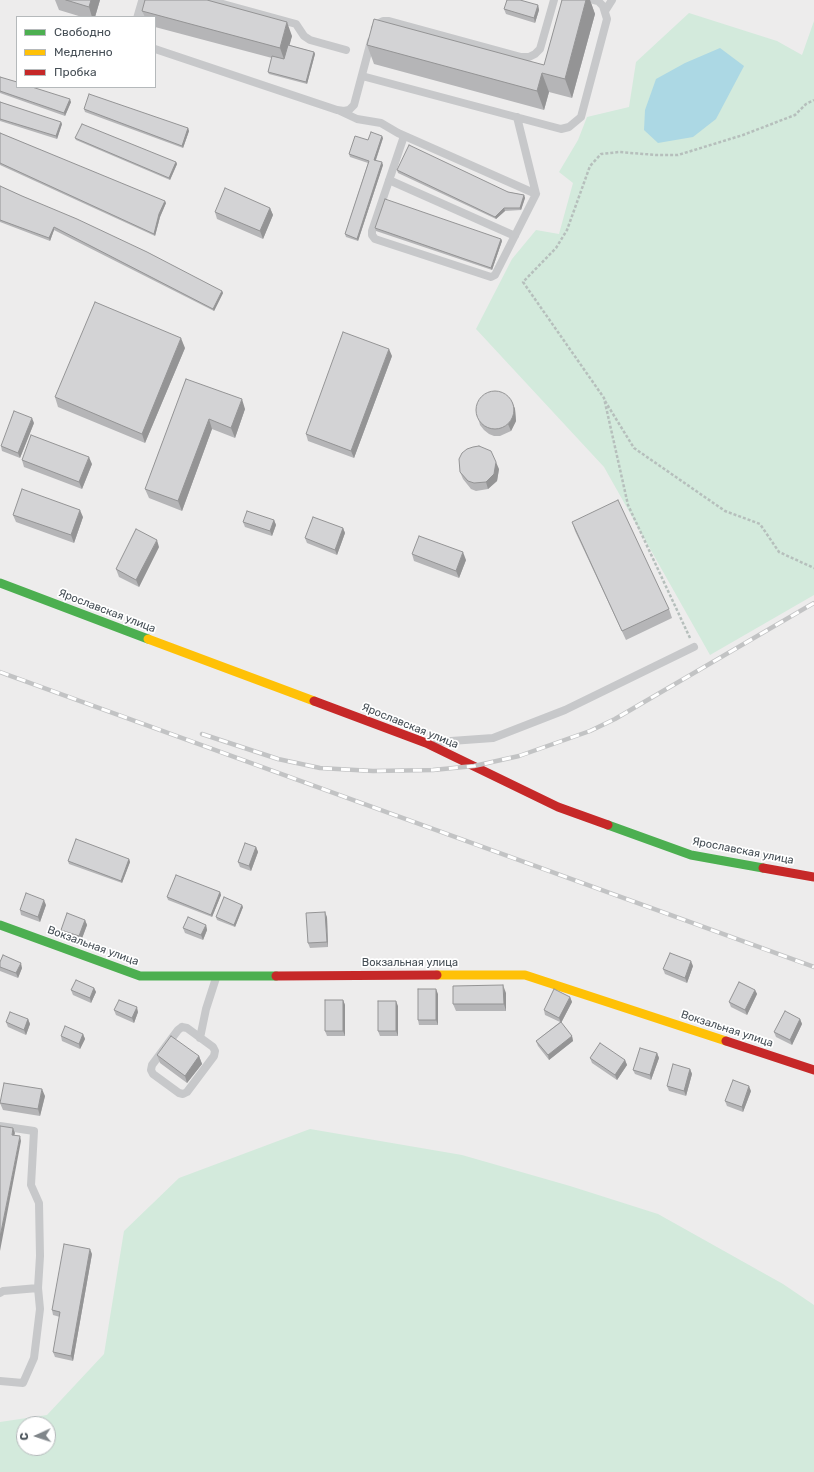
<!DOCTYPE html>
<html>
<head>
<meta charset="utf-8">
<style>
  body { margin:0 }
  #map { position:relative; width:814px; height:1472px; overflow:hidden; background:#edecec; font-family:Rubik,sans-serif }
  canvas { display:block }
  .legend { position:absolute; left:16px; top:16px; width:140px; height:72px; box-sizing:border-box; background:#fff; border:1px solid #b5b9bb; margin:0; padding:5px 7px; list-style:none; font-size:12px; color:#464f56 }
  .legend li { display:flex; align-items:center; gap:8px; height:20px }
  .legend b { width:20px; border:1px solid #b5b9bb }
  .north { position:absolute; left:16px; top:1416px; width:40px; height:40px; box-sizing:border-box; background:#fff; border:1px solid #b5b9bb; border-radius:50%; rotate:267deg; font-size:11px; font-weight:700; line-height:16px; text-align:center; color:#464f56 }
  .north::after { content:''; display:block; margin:auto; width:14px; height:18px; background:#80868a; clip-path:polygon(50% 0,100% 100%,50% 72%,0 100%) }
</style>
</head>
<body>
<div id="map">
<canvas width="814" height="1472"></canvas>
<ul class="legend">
<li><b style="height:5px;background:#4caf50"></b>Свободно</li>
<li><b style="height:5px;background:#ffc107"></b>Медленно</li>
<li><b style="height:5px;background:#c62828"></b>Пробка</li>
</ul>
<div class="north">С</div>
</div>
<script>
const context = document.querySelector('canvas').getContext('2d');
context.lineJoin = 'round';
function fill(path, color) {
  context.fillStyle = color;
  context.fill(path, 'evenodd');
}
function poly(rows) {
  const path = new Path2D();
  for (const r of rows) {
    if (r.length === 3) {
      path.moveTo(r[0] + r[2], r[1]);
      path.arc(r[0], r[1], r[2], 0, 2 * Math.PI);
      continue;
    }
    path.moveTo(r[0], r[1]);
    for (let i = 2; i < r.length; i += 2) path.lineTo(r[i], r[i + 1]);
  }
  return path;
}
function strokePath(path, color, width, dash) {
  context.strokeStyle = color;
  context.lineWidth = width;
  context.lineCap = dash ? 'butt' : 'round';
  context.setLineDash(dash || []);
  context.stroke(path);
}
function write(font, color, halo, rows, align = 'center') {
  context.font = font + ' Rubik,sans-serif';
  context.lineWidth = 3.5;
  context.setLineDash([]);
  context.textBaseline = 'middle';
  context.strokeStyle = halo;
  context.fillStyle = color;
  for (const [text, x, y, turn = 0] of rows) {
    context.save();
    context.translate(x, y);
    context.rotate((+turn || 0) * Math.PI / 180);
    context.textAlign = isNaN(turn) ? turn : align;
    if (halo) context.strokeText(text, 0, 0);
    context.fillText(text, 0, 0);
    context.restore();
  }
}
const green = poly([
  [689,13,777,41,802,55,814,21,814,595,710,655,604,467,476,329,512,259,536,230,559,234,573,183,559,172,578,140,587,117,629,107,636,62],
  [310,1129,462,1155,570,1186,658,1214,783,1284,814,1305,814,1472,0,1472,0,1422,47,1415,104,1354,124,1231,179,1178],
  [24,1424,48,1424,48,1448,24,1448]
]);
const water = poly([
  [720,48,744,66,716,119,693,137,658,143,644,130,645,110,656,79,685,63]
]);
const path = poly([
  [605,401,634,448,725,511,760,524,779,552,814,568],
  [690,638,628,505,604,398,523,282,556,248,567,230,590,166,601,154,619,152,656,155,678,155,743,135,795,115,806,104,814,100]
]);
const lane = poly([
  [208,0,296,24,304,36,310,40,346,50],
  [605,11,612,0],
  [375,28,379,23,383,21,389,21,521,57,529,57,535,54,540,49,554,0],
  [155,49,337,110,344,111,349,110,354,105,371,41],
  [362,76,561,129,569,127,581,117,607,19,603,6,598,1,594,0],
  [340,111,357,119,381,123,398,133,536,194,517,117],
  [404,136,372,231,372,235,375,239,491,277,495,275,536,194],
  [389,180,515,236],
  [437,742,493,738,565,710,694,647],
  [182,1027,187,1028,213,1047,215,1051,214,1056,187,1092,183,1094,179,1093,153,1074,151,1070,152,1065,178,1030,182,1027],
  [200,1038,206,1009,216,978],
  [0,1126,34,1131,31,1185,39,1203,40,1256,38,1288,40,1309,34,1358,23,1383,0,1381],
  [0,1293,3,1291,38,1288]
]);
const street = poly([
  [141,17,146,0]
]);
const fast = poly([
  [0,583,148,639],
  [608,825,691,855,763,868],
  [0,925,140,976,276,976]
]);
const slow = poly([
  [148,639,314,701],
  [437,975,525,975,726,1041]
]);
const jam = poly([
  [314,701,426,743,558,807,608,825],
  [763,868,814,877],
  [276,976,437,975],
  [726,1041,814,1070]
]);
const rail = poly([
  [0,672,814,967],
  [202,734,278,759,320,768,373,771,433,770,474,766,519,756,590,731,615,719,814,603]
]);
const wall = poly([
  [55,0,100,0,95,17,82,17,59,10],
  [562,0,590,0,595,14,572,98,549,92,544,110,374,64,367,45,544,65],
  [538,5,539,10,535,23,506,14,504,9],
  [142,11,292,36,289,45,314,52,315,54,307,84,269,74,268,72,272,58,155,27,155,17,145,17],
  [0,77,71,102,65,116,0,93],
  [0,102,62,124,57,139,0,121],
  [84,109,188,128,189,131,183,148,85,112],
  [0,133,166,203,160,217,155,236,0,165],
  [75,138,176,162,177,164,170,180,76,140],
  [383,138,376,160,383,165,358,241,346,237,345,234,368,163,350,157,349,154,368,140],
  [397,170,524,195,525,198,521,210,505,211,496,219,398,173],
  [0,186,222,291,223,293,214,311,54,230,50,241,0,222],
  [270,208,273,215,263,239,217,219,215,212],
  [375,228,501,239,502,241,492,270,376,231],
  [185,348,145,443,58,407,55,397],
  [392,356,354,458,308,441,306,434],
  [186,379,245,409,235,438,212,429,182,511,149,498,145,489],
  [512,402,515,409,516,421,511,431,500,436,494,436,489,434,484,430,480,425,478,417],
  [34,423,20,458,2,451,1,446],
  [22,460,92,464,82,489,24,467],
  [499,469,497,481,488,489,476,491,471,489,463,479,460,472],
  [13,515,83,517,74,543,16,522],
  [274,520,276,525,272,536,245,527,243,522],
  [572,522,669,609,672,618,626,640,575,531],
  [343,528,345,533,337,555,307,543,305,538],
  [159,547,139,587,119,577,116,569],
  [412,554,466,560,459,578,414,561],
  [256,847,258,852,251,871,240,867,238,862],
  [129,859,130,862,122,883,69,864,68,861],
  [220,892,221,895,212,917,168,900,167,897],
  [46,905,40,922,21,915,20,910],
  [243,907,235,927,217,920,216,917],
  [327,917,328,947,310,948,308,943],
  [85,920,87,925,81,941,63,934,61,930],
  [206,925,207,930,203,940,185,933,183,928],
  [0,962,22,968,18,978,0,971],
  [693,966,687,983,665,974,663,969],
  [94,988,96,992,91,1003,73,995,71,990],
  [755,990,757,994,747,1015,731,1007,729,1002],
  [506,993,506,1011,456,1011,453,1004],
  [438,994,438,1025,419,1025,418,1020],
  [570,997,572,1002,561,1023,572,1036,573,1041,549,1060,538,1046,536,1041,560,1022,545,1015,544,1010],
  [343,1000,345,1005,345,1036,327,1036,325,1031],
  [398,1006,398,1036,380,1036,378,1031],
  [114,1010,138,1012,134,1023,116,1015],
  [28,1019,30,1024,26,1035,8,1027,6,1022],
  [800,1019,802,1024,792,1045,776,1037,774,1032],
  [83,1034,85,1039,80,1049,62,1041,61,1036],
  [657,1053,659,1058,651,1080,635,1074,633,1070],
  [157,1055,199,1056,202,1064,187,1083,160,1063],
  [590,1058,625,1060,627,1065,617,1080,592,1063],
  [690,1069,692,1074,686,1096,669,1091,667,1086],
  [751,1091,743,1112,727,1106,725,1101],
  [45,1096,40,1116,3,1110,0,1103],
  [92,1254,73,1361,55,1357,53,1352,60,1317,53,1315,52,1310]
]);
const shadedWall = poly([
  [91,0,100,0,95,17,92,17,89,7],
  [586,0,590,0,595,14,572,98,565,79],
  [538,5,539,10,535,23,534,18],
  [287,22,292,36,285,62,280,48],
  [314,52,315,54,307,84,306,82],
  [542,73,549,92,544,110,537,91],
  [70,99,71,102,65,116,64,113],
  [61,122,62,124,57,139,56,136],
  [188,128,189,131,183,148,182,146],
  [382,136,383,138,375,162,374,160],
  [176,162,177,164,170,180,169,178],
  [382,162,383,165,358,241,357,239],
  [524,195,525,198,521,210,520,208],
  [165,201,166,203,160,217,155,236,154,234,159,214],
  [270,208,273,215,263,239,260,231],
  [504,208,505,211,496,219,495,217],
  [54,227,54,230,50,241,49,238],
  [501,239,502,241,492,270,491,268],
  [222,291,223,293,214,311,213,309],
  [181,338,185,348,145,443,142,434],
  [389,349,392,356,354,458,351,451],
  [242,399,245,409,235,438,231,428],
  [512,402,515,409,516,421,511,431,508,424],
  [32,418,34,423,20,458,18,453],
  [209,419,212,429,182,511,178,501],
  [89,457,92,464,82,489,79,482],
  [496,462,499,469,497,481,488,489,486,482],
  [80,510,83,517,74,543,71,535],
  [274,520,276,525,272,536,270,531],
  [343,528,345,533,337,555,335,550],
  [157,540,159,547,139,587,136,580],
  [463,552,466,560,459,578,456,571],
  [256,847,258,852,251,871,249,866],
  [129,859,130,862,122,883,121,881],
  [220,892,221,895,212,917,211,915],
  [44,900,46,905,40,922,38,917],
  [242,905,243,907,235,927,234,925],
  [325,912,327,917,328,947,327,942],
  [85,920,87,925,81,941,79,936],
  [206,925,207,930,203,940,201,935],
  [691,961,693,966,687,983,685,978],
  [21,963,22,968,18,978,16,973],
  [503,985,506,993,506,1011,504,1004],
  [94,988,96,992,91,1003,90,998],
  [436,989,438,994,438,1025,436,1020],
  [755,990,757,994,747,1015,745,1010],
  [570,997,572,1002,561,1023,559,1018],
  [343,1000,345,1005,345,1036,343,1031],
  [396,1001,398,1006,398,1036,396,1031],
  [137,1007,138,1012,134,1023,132,1018],
  [28,1019,30,1024,26,1035,24,1030],
  [800,1019,802,1024,792,1045,790,1040],
  [83,1034,85,1039,80,1049,79,1044],
  [572,1036,573,1041,549,1060,548,1055],
  [657,1053,659,1058,651,1080,650,1075],
  [199,1056,202,1064,187,1083,185,1076],
  [625,1060,627,1065,617,1080,615,1075],
  [690,1069,692,1074,686,1096,684,1091],
  [749,1086,751,1091,743,1112,742,1107],
  [42,1089,45,1096,40,1116,38,1109],
  [13,1128,15,1133,13,1140,12,1135],
  [20,1136,21,1141,0,1251,0,1237],
  [90,1249,92,1254,73,1361,71,1356]
]);
const building = poly([
  [66,0,91,0,89,7,66,0],
  [145,0,207,0,287,22,280,48,142,11,145,0],
  [507,0,520,0,538,5,534,18,504,9,507,0],
  [562,0,586,0,565,79,542,73,537,91,367,45,374,19,544,65,562,0],
  [288,45,314,52,306,82,268,72,272,56,284,59,288,45],
  [0,77,17,82,17,87,32,87,70,99,64,113,0,91,0,77],
  [89,94,188,128,182,146,84,109,89,94],
  [0,102,61,122,56,136,0,119,0,102],
  [82,124,176,162,169,178,75,138,82,124],
  [371,132,382,136,374,160,382,162,357,239,345,234,369,161,349,154,355,136,368,140,371,132],
  [0,133,165,201,159,214,154,234,0,163,0,133],
  [409,145,508,192,524,195,520,208,504,208,495,217,397,170,409,145],
  [0,186,22,196,77,219,147,252,222,291,213,309,54,227,49,238,0,220,0,186],
  [225,188,270,208,260,231,215,212,225,188],
  [385,199,501,239,491,268,375,228,385,199],
  [95,302,181,338,142,434,55,397,95,302],
  [343,332,389,349,351,451,306,434,343,332],
  [186,379,242,399,231,428,209,419,178,501,145,489,186,379],
  [495,410,19],
  [14,411,32,418,18,453,1,446,14,411],
  [31,435,89,457,79,482,22,460,31,435],
  [479,446,491,451,496,462,494,474,486,482,474,483,468,481,460,472,459,459,462,453,467,449,473,447,479,446],
  [22,489,80,510,71,535,13,515,22,489],
  [618,500,669,609,622,631,572,522,618,500],
  [247,511,274,520,270,531,243,522,247,511],
  [313,517,343,528,335,550,305,538,313,517],
  [136,529,157,540,136,580,116,569,136,529],
  [419,536,463,552,456,571,412,554,419,536],
  [76,839,129,859,121,881,68,861,76,839],
  [245,843,256,847,249,866,238,862,245,843],
  [176,875,220,892,211,915,167,897,176,875],
  [26,893,44,900,38,917,20,910,26,893],
  [224,897,242,905,234,925,216,917,224,897],
  [325,912,327,942,308,943,306,913,325,912],
  [67,913,85,920,79,936,61,930,67,913],
  [188,917,206,925,201,935,183,928,188,917],
  [670,953,691,961,685,978,663,969,670,953],
  [3,955,21,963,16,973,0,967,0,962,3,955],
  [76,980,94,988,90,998,71,990,76,980],
  [739,982,755,990,745,1010,729,1002,739,982],
  [503,985,504,1004,453,1004,453,986,503,985],
  [418,989,436,989,436,1020,418,1020,418,989],
  [554,989,570,997,559,1018,544,1010,554,989],
  [119,1000,137,1007,132,1018,114,1010,119,1000],
  [325,1000,343,1000,343,1031,325,1031,325,1000],
  [378,1001,396,1001,396,1031,378,1031,378,1001],
  [785,1011,800,1019,790,1040,774,1032,785,1011],
  [10,1012,28,1019,24,1030,6,1022,10,1012],
  [561,1022,572,1036,548,1055,536,1041,561,1022],
  [65,1026,83,1034,79,1044,61,1036,65,1026],
  [171,1036,199,1056,185,1076,157,1055,171,1036],
  [600,1043,625,1060,615,1075,590,1058,600,1043],
  [640,1048,657,1053,650,1075,633,1070,640,1048],
  [673,1064,690,1069,684,1091,667,1086,673,1064],
  [733,1080,749,1086,742,1107,725,1101,733,1080],
  [4,1083,42,1089,38,1109,0,1103,4,1083],
  [0,1126,13,1128,12,1135,20,1136,0,1237,0,1126],
  [64,1244,90,1249,71,1356,53,1352,60,1312,52,1310,64,1244]
]);
const streetNames = [
  ["Ярославская улица",107,611,21],
  ["Ярославская улица",410,726,22],
  ["Ярославская улица",743,851,11],
  ["Вокзальная улица",93,946,20],
  ["Вокзальная улица",410,963],
  ["Вокзальная улица",727,1029,18]
];
fill(green, '#d3eadc');
fill(water, '#acd8e4');
strokePath(path, '#b6bfbc', 2.5, [3, 2]);
strokePath(lane, '#c7c8ca', 8);
strokePath(street, '#c7c8ca', 15);
strokePath(fast, '#4caf50', 9);
strokePath(slow, '#ffc107', 9);
strokePath(jam, '#c62828', 9);
strokePath(rail, '#c2c3c4', 4.5);
strokePath(rail, '#fff', 3, [9]);
fill(wall, '#b5b5b7');
fill(shadedWall, '#949495');
fill(building, '#d3d3d5');
strokePath(building, '#949495', 1);
write('11px', '#464f56', '#fff', streetNames);
</script>
</body>
</html>
